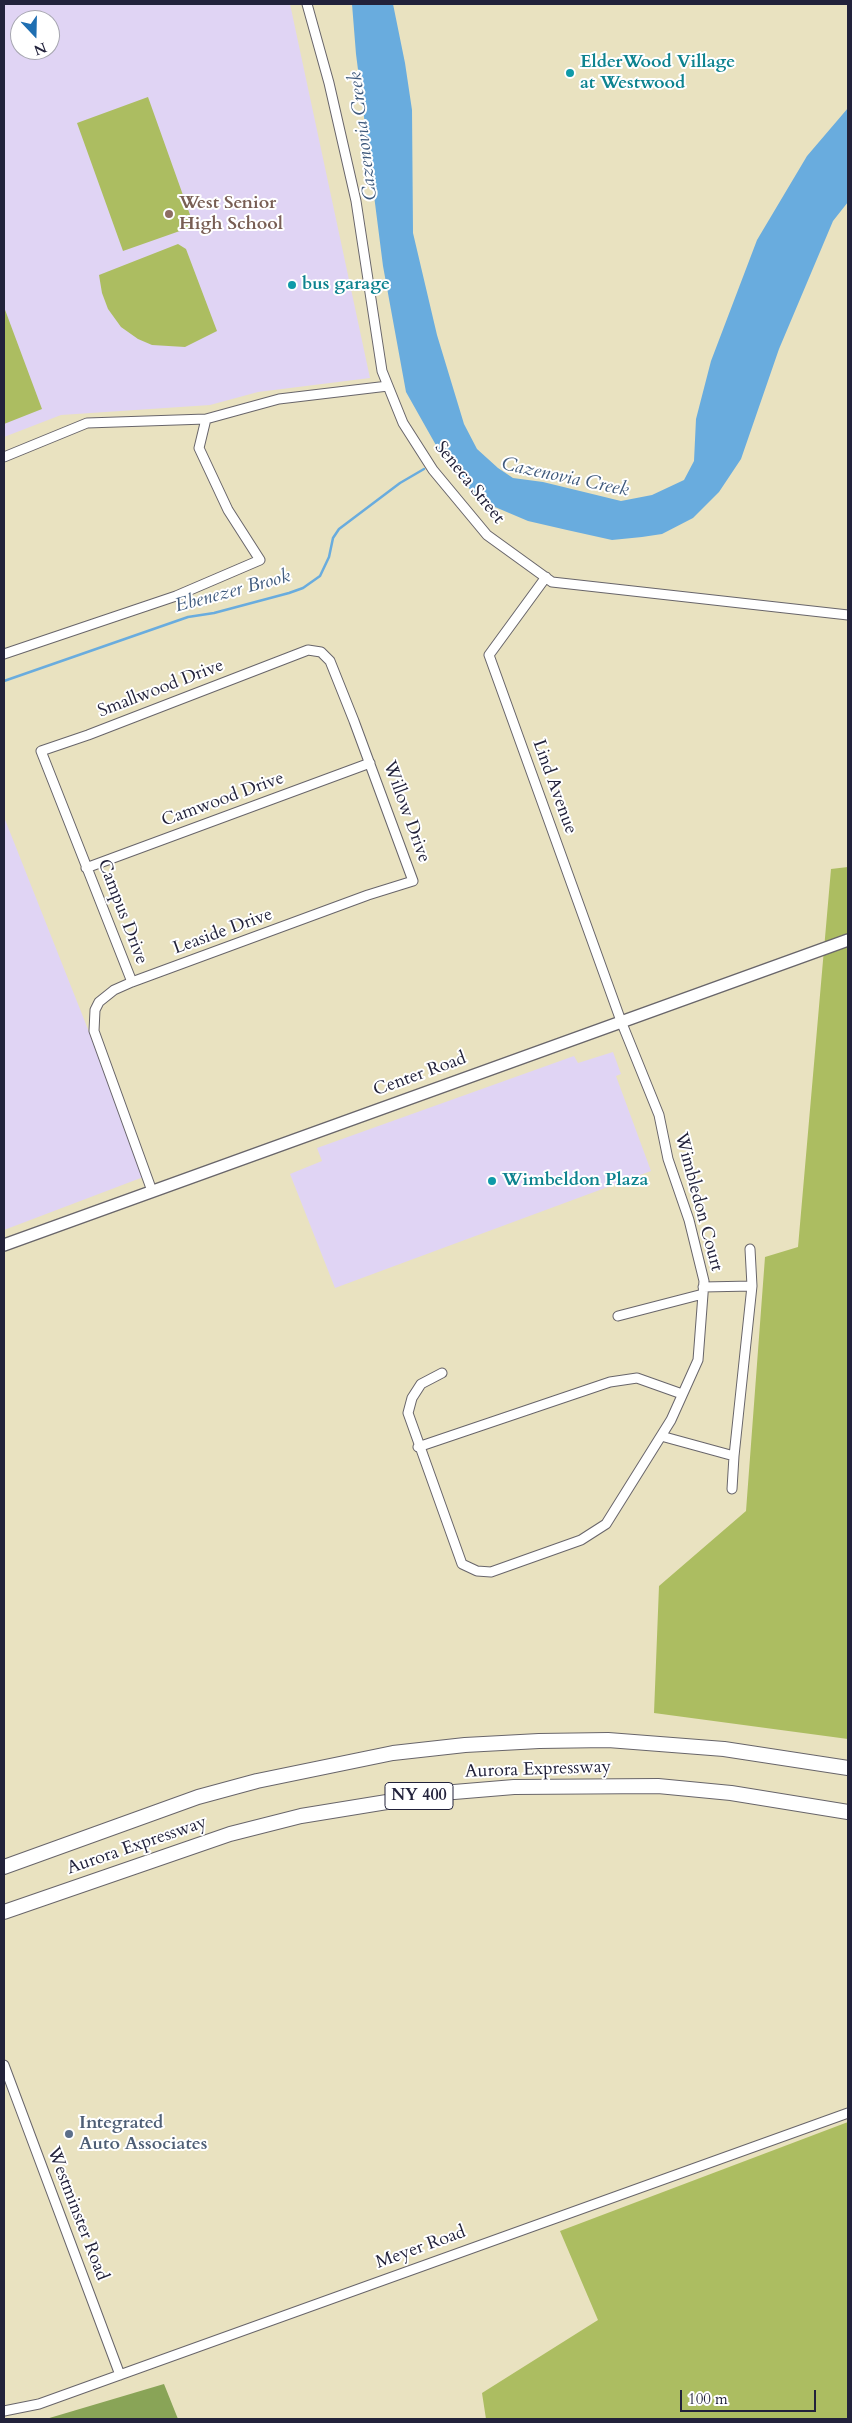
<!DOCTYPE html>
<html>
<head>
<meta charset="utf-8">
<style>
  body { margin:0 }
  #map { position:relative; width:852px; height:2423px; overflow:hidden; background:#e9e2c0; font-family:Cardo,serif }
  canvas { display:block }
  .frame { position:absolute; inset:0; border:5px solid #22223b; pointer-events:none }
  .north { position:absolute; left:10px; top:10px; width:50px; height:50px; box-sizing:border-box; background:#fff; border:1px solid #a7a7b1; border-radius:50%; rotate:159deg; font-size:14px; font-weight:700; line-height:20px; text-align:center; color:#22223b }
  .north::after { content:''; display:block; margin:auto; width:18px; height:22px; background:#1f6fb2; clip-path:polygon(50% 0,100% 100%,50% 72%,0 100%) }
  .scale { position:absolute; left:680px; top:2390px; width:136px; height:22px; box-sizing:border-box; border:2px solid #22223b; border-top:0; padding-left:6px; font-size:15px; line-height:18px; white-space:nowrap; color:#22223b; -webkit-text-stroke:4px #fff; paint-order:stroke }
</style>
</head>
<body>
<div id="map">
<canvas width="852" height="2423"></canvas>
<div class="frame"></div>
<div class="north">N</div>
<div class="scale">100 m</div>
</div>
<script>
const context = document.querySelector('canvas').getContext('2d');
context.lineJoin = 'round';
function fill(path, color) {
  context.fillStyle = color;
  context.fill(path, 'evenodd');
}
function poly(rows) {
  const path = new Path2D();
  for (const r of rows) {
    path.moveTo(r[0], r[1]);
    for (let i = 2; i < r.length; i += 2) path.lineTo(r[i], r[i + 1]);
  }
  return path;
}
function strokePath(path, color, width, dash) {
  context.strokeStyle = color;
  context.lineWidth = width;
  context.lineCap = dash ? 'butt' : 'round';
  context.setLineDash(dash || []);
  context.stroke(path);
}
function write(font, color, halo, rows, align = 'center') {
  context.font = font + ' Cardo,serif';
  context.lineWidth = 4;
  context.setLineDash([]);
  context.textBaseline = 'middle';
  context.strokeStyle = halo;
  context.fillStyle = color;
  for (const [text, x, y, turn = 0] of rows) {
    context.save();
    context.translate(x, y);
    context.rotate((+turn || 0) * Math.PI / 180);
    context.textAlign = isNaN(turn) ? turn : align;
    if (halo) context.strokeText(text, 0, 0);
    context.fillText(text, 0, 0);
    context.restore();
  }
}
const built = poly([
  [4,4,290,4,370,378,258,392,210,405,61,415,4,437],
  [20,20,50,20,50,50,20,50],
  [4,817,146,1176,4,1230],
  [613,1052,621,1074,616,1076,651,1171,335,1288,290,1174,322,1161,317,1148,574,1056,578,1063]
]);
const green = poly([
  [148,97,194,226,123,251,77,123],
  [178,244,186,249,217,331,185,347,152,345,138,339,121,327,108,309,102,293,99,275],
  [4,307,42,409,4,424],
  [848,867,848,1739,654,1713,659,1586,746,1511,765,1257,798,1247,831,869],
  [848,2122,848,2419,486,2419,482,2393,598,2320,560,2231]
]);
const forest = poly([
  [164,2384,178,2419,46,2419]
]);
const water = poly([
  [352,4,393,4,405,63,412,110,413,233,437,335,464,424,477,449,498,468,513,478,543,482,621,501,652,495,684,480,694,461,696,419,711,361,757,240,807,156,848,108,848,202,833,221,779,349,741,459,719,492,693,518,662,534,642,537,612,540,567,530,528,521,495,507,467,487,446,463,406,392,383,266,356,54]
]);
const stream = poly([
  [4,681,188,617,214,613,289,593,303,588,320,576,329,557,333,538,339,529,400,483,424,469]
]);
const minor = poly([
  [307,4,329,83,356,201,382,371,403,423,433,470,487,535,552,582,848,615],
  [4,457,87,423,206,419,279,399,388,386],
  [4,654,176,596,260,560,228,510,199,448,206,419],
  [86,868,370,763],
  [132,982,41,751,88,735,308,650,321,652,330,661,354,721,413,881,368,895,132,982,114,990,99,1002,95,1010,94,1031,152,1191],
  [750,1249,752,1286],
  [618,1316,703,1294],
  [442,1373,421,1384,412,1398,408,1413,462,1564,477,1571,491,1572,581,1540,606,1524,671,1420,698,1360,704,1281,689,1220,668,1159,659,1115,621,1021,489,655,546,577],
  [661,1436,734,1456,752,1286,703,1287],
  [418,1447,610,1382,637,1378,682,1394],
  [732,1489,734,1456],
  [4,2065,120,2375],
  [4,2411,39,2404,848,2113]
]);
const major = poly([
  [4,1245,848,940]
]);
const highway = poly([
  [4,1867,198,1797,257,1781,393,1753,465,1745,539,1741,608,1740,724,1749,848,1768],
  [4,1912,230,1834,301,1816,442,1793,514,1787,658,1786,731,1793,848,1812]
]);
const markers = [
  [570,73,5,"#0f9aa8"],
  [169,214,5,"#8d6e63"],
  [292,285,5,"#0f9aa8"],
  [492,1181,5,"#0f9aa8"],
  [69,2134,5,"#5c6f8a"]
];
const shields = [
  [419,1796,68]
];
const shieldNames = [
  ["NY 400",419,1796]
];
const cultureNames = [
  ["ElderWood Village",580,63],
  ["at Westwood",580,84],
  ["bus garage",302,285],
  ["Wimbeldon Plaza",502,1181]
];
const educationNames = [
  ["West Senior",179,204],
  ["High School",179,225]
];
const streetNames = [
  ["Seneca Street",469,483,51],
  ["Smallwood Drive",161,689,-21],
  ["Lind Avenue",554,787,70],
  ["Camwood Drive",223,800,-20],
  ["Willow Drive",406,812,70],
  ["Campus Drive",122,912,69],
  ["Leaside Drive",223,932,-20],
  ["Center Road",420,1075,-20],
  ["Wimbledon Court",698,1202,75],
  ["Aurora Expressway",538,1770,-2],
  ["Aurora Expressway",137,1846,-19],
  ["Westminster Road",77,2214,69],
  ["Meyer Road",421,2248,-20]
];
const serviceNames = [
  ["Integrated",79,2124],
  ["Auto Associates",79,2145]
];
const waterNames = [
  ["Cazenovia Creek",364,136,-97],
  ["Cazenovia Creek",565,478,12],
  ["Ebenezer Brook",233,592,-15]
];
fill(built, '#e0d4f4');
fill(green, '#acbd61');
fill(forest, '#89a457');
fill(water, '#69acde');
strokePath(stream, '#69acde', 2.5);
strokePath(minor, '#68656a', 11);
strokePath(major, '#68656a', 14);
strokePath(highway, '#68656a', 16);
strokePath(minor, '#fff', 9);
strokePath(major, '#fff', 11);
strokePath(highway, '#fff', 14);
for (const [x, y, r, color] of markers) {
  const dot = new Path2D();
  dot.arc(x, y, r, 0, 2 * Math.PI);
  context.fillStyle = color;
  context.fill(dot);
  strokePath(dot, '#fff', 2);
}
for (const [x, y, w] of shields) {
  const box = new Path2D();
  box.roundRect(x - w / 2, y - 13.5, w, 27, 4);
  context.fillStyle = '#fff';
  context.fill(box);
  strokePath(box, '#22223b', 1);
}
write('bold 16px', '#22223b', null, shieldNames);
write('bold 18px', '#0d838f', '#fff', cultureNames, 'left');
write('bold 18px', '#785e54', '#fff', educationNames, 'left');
write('18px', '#22223b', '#fff', streetNames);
write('bold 18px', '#4e5e75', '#fff', serviceNames, 'left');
write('italic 19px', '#3e597c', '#fff', waterNames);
</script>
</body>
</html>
